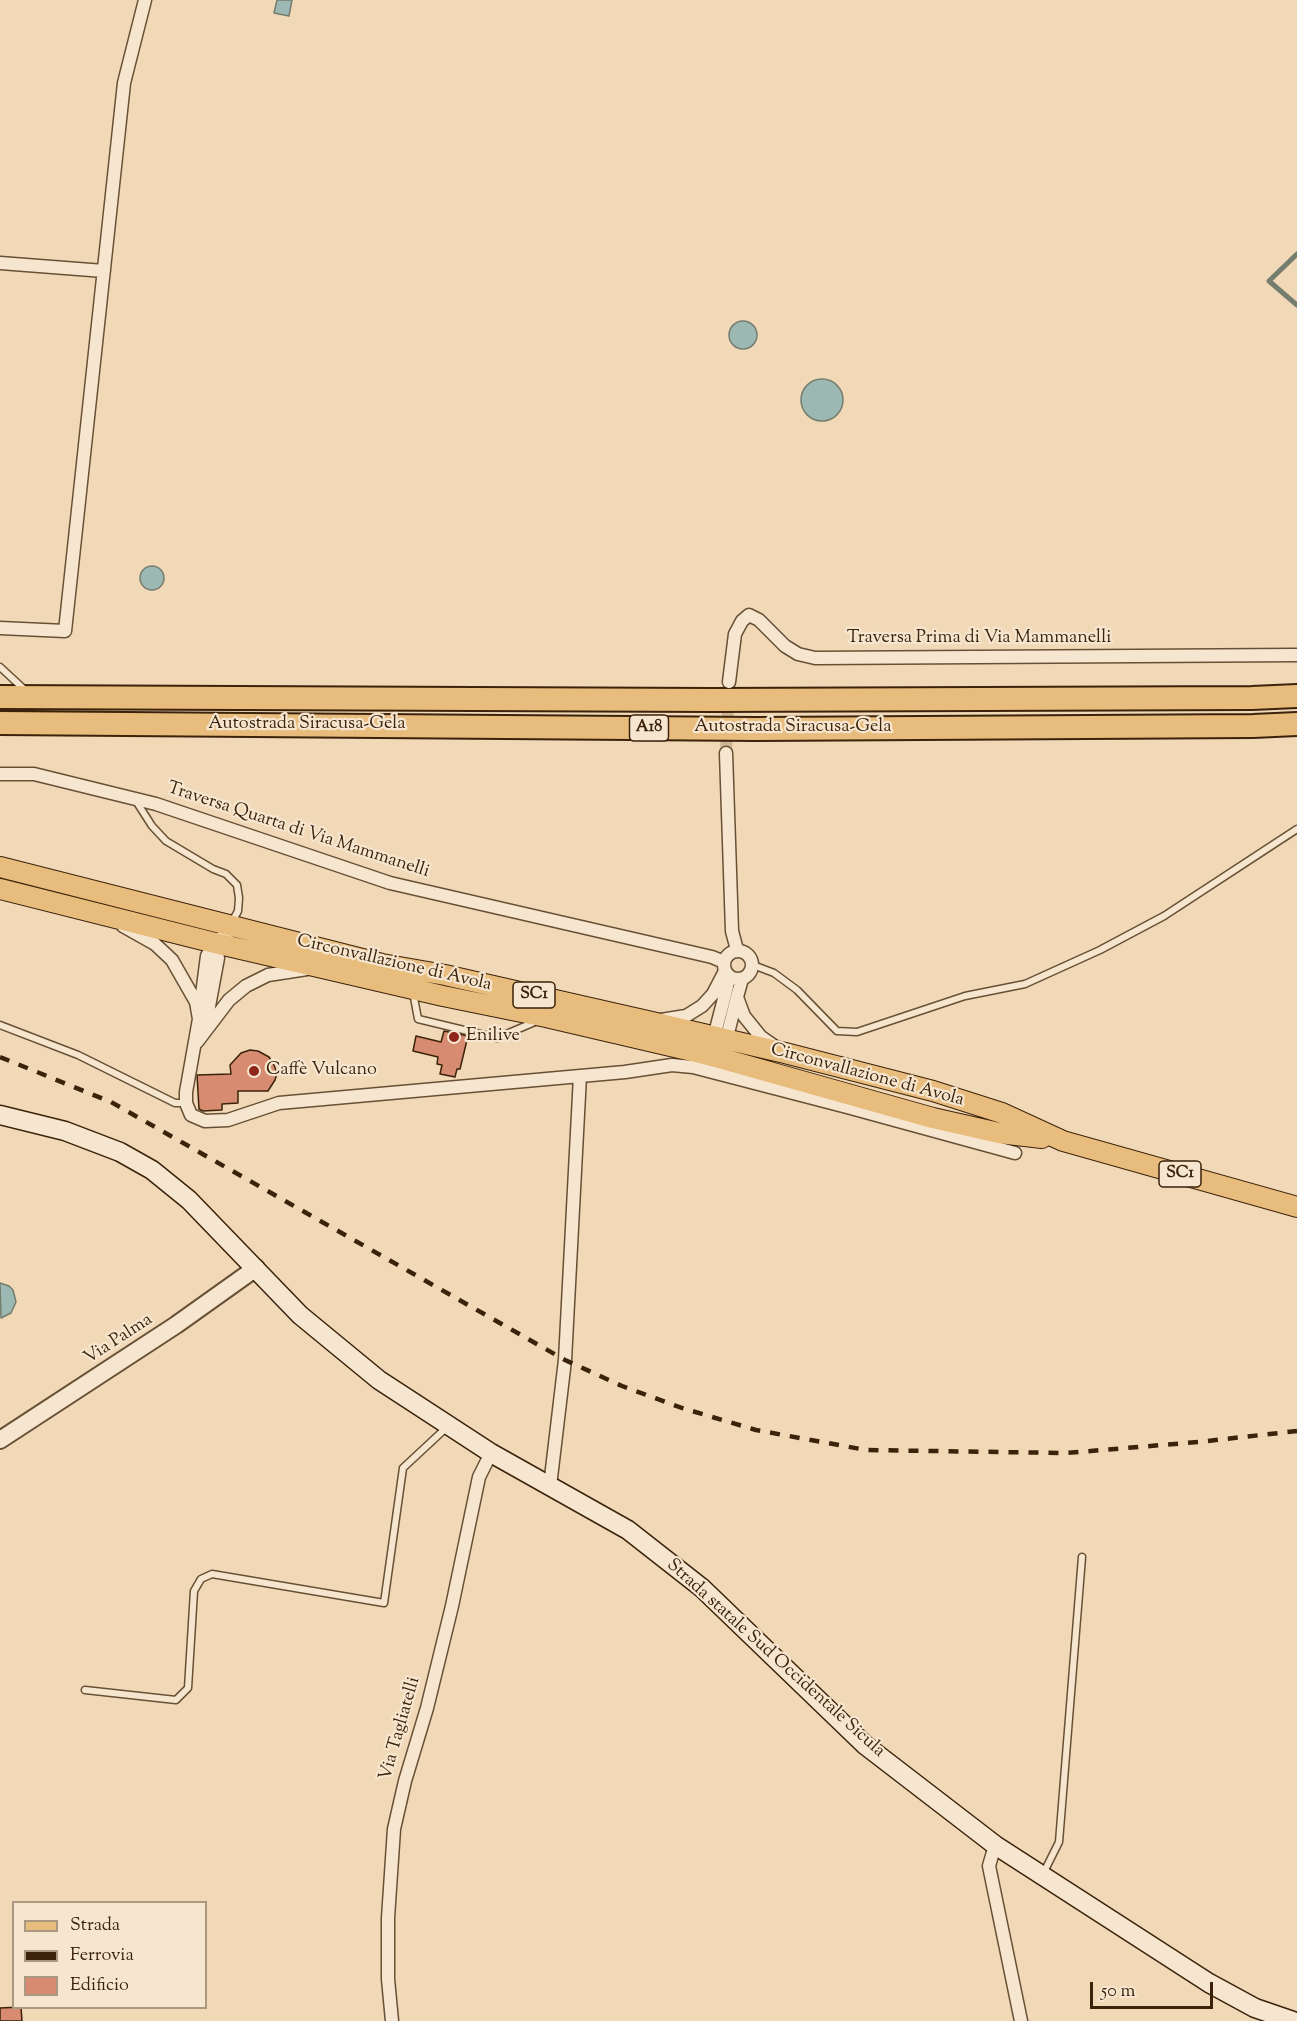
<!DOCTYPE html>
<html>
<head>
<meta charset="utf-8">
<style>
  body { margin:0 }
  #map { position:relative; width:1297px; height:2021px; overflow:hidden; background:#f1d8b7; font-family:"Sorts Mill Goudy",serif }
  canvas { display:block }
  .legend { position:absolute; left:12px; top:1901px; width:195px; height:108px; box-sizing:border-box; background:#f6e6d0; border:2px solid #ab9881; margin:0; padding:8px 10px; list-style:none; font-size:18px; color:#3b220a }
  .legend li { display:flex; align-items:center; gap:12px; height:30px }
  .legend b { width:30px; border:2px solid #ab9881 }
  .scale { position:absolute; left:1090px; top:1982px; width:123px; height:27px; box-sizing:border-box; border:3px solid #3b220a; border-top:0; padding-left:8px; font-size:18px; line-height:21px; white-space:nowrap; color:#3b220a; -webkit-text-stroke:4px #f6e6d0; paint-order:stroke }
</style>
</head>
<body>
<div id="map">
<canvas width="1297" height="2021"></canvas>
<ul class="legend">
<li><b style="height:8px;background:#e8bc7c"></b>Strada</li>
<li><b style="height:8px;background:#3b220a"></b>Ferrovia</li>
<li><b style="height:16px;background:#d78b70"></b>Edificio</li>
</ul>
<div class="scale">50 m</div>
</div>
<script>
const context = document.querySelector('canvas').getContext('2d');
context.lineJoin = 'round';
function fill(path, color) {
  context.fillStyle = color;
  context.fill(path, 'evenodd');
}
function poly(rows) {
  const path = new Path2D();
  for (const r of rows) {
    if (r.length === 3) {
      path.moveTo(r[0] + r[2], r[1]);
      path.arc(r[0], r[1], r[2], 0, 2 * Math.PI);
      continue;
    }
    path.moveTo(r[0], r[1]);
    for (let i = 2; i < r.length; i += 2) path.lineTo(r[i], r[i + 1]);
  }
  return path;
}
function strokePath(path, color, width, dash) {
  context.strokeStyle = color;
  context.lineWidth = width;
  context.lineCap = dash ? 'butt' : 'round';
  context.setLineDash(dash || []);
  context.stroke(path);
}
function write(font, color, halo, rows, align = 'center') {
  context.font = font + ' "Sorts Mill Goudy",serif';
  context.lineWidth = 4.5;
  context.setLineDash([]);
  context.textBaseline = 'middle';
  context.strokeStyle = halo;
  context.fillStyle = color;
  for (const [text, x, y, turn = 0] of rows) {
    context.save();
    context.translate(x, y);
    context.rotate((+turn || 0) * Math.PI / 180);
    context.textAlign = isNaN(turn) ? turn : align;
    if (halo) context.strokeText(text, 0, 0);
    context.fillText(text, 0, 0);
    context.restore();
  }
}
const water = poly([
  [277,0,292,0,289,16,274,13,277,0],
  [743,335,14],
  [822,400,21],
  [152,578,12],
  [0,1283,9,1286,13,1290,16,1302,11,1313,1,1318,0,1283]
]);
const stream = poly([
  [1297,254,1269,281,1297,305]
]);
const building = poly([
  [444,1031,468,1036,460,1069,457,1069,455,1077,440,1074,442,1065,437,1064,438,1057,413,1051,416,1036,441,1042,444,1031],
  [250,1050,258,1051,269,1057,274,1065,277,1073,275,1080,268,1091,238,1091,238,1103,222,1104,222,1110,203,1111,199,1109,197,1075,231,1074,230,1065,241,1053,250,1050],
  [21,2007,22,2021,0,2021,0,2008,21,2007]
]);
const minorTunnel = poly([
  [726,753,729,682]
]);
const service = poly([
  [0,667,26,691],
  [136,801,152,826,166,841,213,869,226,874,237,885,239,898,238,911,232,922],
  [753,965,774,973,797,990,837,1031,857,1032,965,996,1025,984,1100,950,1164,916,1297,829],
  [413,992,418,1019,497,1038,537,1021],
  [0,1025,78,1055,175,1103,186,1103],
  [85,1690,176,1700,188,1688,194,1591,201,1579,212,1574,384,1603,403,1468,446,1428],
  [1043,1874,1059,1842,1082,1557]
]);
const minor = poly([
  [0,263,104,271],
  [0,628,65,631,124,83,145,0],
  [729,682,735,634,742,621,749,615,759,620,785,646,798,654,815,658,1297,655],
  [726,753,732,931,737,950],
  [0,774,34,774,156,804,390,883,712,957,724,962],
  [123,926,155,944,172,960,196,1002,199,1019,186,1092,186,1103,191,1115,205,1121,228,1120,279,1103,625,1072,672,1065,693,1067,847,1107,1015,1153],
  [738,965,14],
  [742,979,737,997,744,1016,761,1037,774,1046],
  [200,1010,207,956,215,943,235,927],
  [661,1020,686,1016,702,1006,713,994,725,971],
  [205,1028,218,958,213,939],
  [713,1041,727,987,728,975],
  [197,1042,229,1000,246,986,268,975,307,969],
  [725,1045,737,997],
  [550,1486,565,1360,580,1076],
  [995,1845,989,1866,1021,2021],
  [392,2021,388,1979,388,1918,394,1829,405,1781,427,1708,452,1606,479,1477,491,1453]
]);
const tertiary = poly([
  [0,1440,176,1325,256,1268]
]);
const secondary = poly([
  [0,1115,65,1131,120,1152,152,1170,189,1200,300,1315,379,1380,491,1453,628,1530,702,1588,865,1745,995,1845,1209,1983,1255,2008,1293,2021]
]);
const primary = poly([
  [0,867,382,964,445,975,652,1022,785,1053,933,1091,1002,1113,1063,1141,1297,1207],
  [0,889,215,943,443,996,546,1017,709,1055,933,1118,999,1133,1042,1138]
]);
const motorway = poly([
  [0,697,712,700,1252,698,1297,696],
  [0,723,756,729,1253,726,1297,724]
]);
const rail = poly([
  [0,1057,111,1102,565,1360,622,1386,682,1408,756,1430,866,1450,1066,1453,1198,1442,1297,1431]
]);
const markers = [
  [454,1037,6,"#8f2418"],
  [254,1071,6,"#8f2418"]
];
const shields = [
  [649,728,39],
  [534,995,42],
  [1180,1174,42]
];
const shieldNames = [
  ["A18",649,728],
  ["SC1",534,995],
  ["SC1",1180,1174]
];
const streetNames = [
  ["Traversa Prima di Via Mammanelli",979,639],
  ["Autostrada Siracusa-Gela",307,725],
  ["Autostrada Siracusa-Gela",793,728],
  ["Traversa Quarta di Via Mammanelli",298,831,18],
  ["Circonvallazione di Avola",394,964,13],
  ["Circonvallazione di Avola",867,1076,15],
  ["Via Palma",119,1340,-33],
  ["Strada statale Sud Occidentale Sicula",775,1659,42],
  ["Via Tagliatelli",401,1729,-74]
];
const poiNames = [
  ["Enilive",466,1037],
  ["Caffè Vulcano",266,1071]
];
fill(water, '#9bb9b2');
strokePath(water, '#757d6f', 1.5);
strokePath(stream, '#757d6f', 5);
fill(building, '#d78b70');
strokePath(building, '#3b220a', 1.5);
strokePath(minorTunnel, '#cdb494', 12, [12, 6]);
strokePath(service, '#685035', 9);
strokePath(minor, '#685035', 15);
strokePath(tertiary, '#685035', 20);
strokePath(secondary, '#3b220a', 21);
strokePath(primary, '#3b220a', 22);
strokePath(motorway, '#3b220a', 26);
strokePath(service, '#f6e6d0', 6);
strokePath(minor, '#f6e6d0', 12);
strokePath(tertiary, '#f6e6d0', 16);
strokePath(secondary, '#f6e6d0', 18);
strokePath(primary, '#e8bc7c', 20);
strokePath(motorway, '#e8bc7c', 22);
strokePath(rail, '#3b220a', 4.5, [10, 10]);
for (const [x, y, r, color] of markers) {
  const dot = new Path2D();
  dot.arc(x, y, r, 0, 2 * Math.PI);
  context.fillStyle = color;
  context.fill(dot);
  strokePath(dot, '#f6e6d0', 2);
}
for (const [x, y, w] of shields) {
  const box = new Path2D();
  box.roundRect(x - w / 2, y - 13, w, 26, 4.5);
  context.fillStyle = '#f6e6d0';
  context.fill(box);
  strokePath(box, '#3b220a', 1.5);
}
write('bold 16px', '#3b220a', null, shieldNames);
write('18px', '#3b220a', '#f6e6d0', streetNames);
write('18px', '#3b220a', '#f6e6d0', poiNames, 'left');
</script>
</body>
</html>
